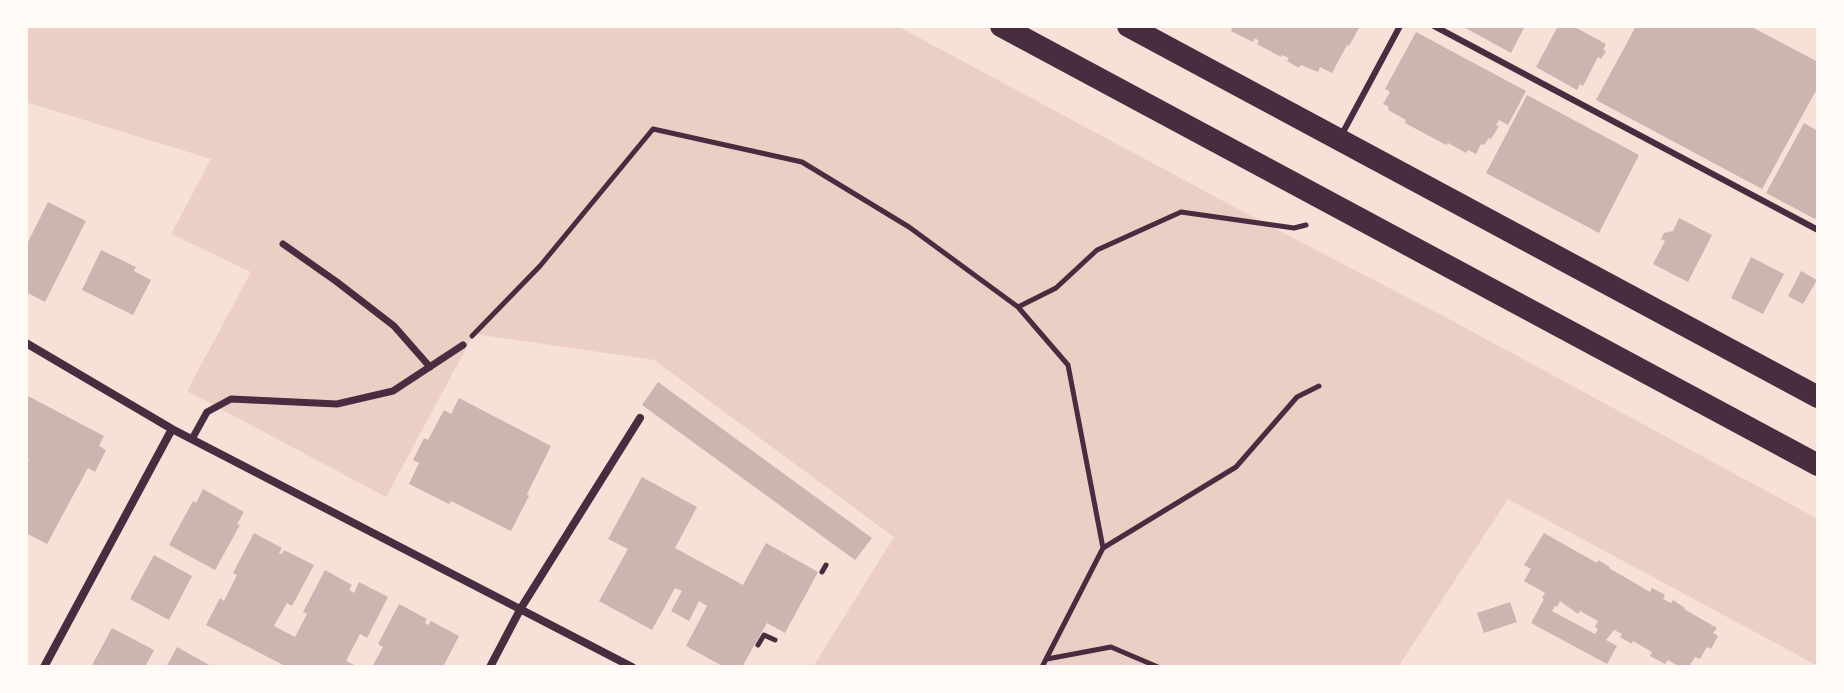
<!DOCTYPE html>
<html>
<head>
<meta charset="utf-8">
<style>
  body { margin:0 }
  #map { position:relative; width:1844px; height:693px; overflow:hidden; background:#f7e1d7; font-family:Raleway,sans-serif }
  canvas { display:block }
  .frame { position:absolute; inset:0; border:28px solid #fffaf5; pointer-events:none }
</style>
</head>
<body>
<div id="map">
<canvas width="1844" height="693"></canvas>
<div class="frame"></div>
</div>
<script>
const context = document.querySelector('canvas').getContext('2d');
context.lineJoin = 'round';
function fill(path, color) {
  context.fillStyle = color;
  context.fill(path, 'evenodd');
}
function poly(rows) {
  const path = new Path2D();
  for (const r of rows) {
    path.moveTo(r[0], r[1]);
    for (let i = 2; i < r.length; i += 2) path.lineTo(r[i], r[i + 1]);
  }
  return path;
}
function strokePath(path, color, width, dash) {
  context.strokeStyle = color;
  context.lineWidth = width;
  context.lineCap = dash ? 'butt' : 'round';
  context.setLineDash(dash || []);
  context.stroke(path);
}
const green = poly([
  [26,26,897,26,1268,225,1449,319,1818,519,1818,666,1508,499,1398,667,813,667,894,537,654,360,474,334,386,497,187,391,251,272,171,234,211,159,26,102]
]);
const building = poly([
  [1233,26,1355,26,1359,28,1349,46,1347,45,1332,73,1320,67,1318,72,1301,65,1299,68,1287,61,1289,58,1282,55,1281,57,1257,44,1259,41,1255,38,1253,42,1231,31],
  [1462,26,1525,26,1511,53],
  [1558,26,1573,26,1606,44,1603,50,1606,51,1601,59,1598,57,1583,86,1580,84,1577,90,1536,67],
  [1636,26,1750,26,1818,62,1818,87,1762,189,1596,100],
  [1416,32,1526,91,1508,125,1499,120,1496,125,1499,126,1491,139,1489,138,1484,145,1481,144,1476,154,1468,150,1466,153,1448,143,1446,145,1405,123,1406,120,1388,110,1389,107,1383,104,1390,92,1385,89],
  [1527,95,1639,155,1599,233,1486,173],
  [1804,123,1818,131,1818,214,1815,219,1766,193],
  [48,202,86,221,45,302,26,292,26,246],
  [1679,218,1712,235,1688,282,1653,264,1665,241,1661,239,1664,233,1673,231],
  [101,250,136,267,134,271,151,280,133,315,82,290],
  [1751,257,1784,274,1763,314,1731,298],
  [1801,271,1817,280,1803,304,1788,296],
  [658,382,872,538,855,560,642,405],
  [26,395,104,436,99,446,106,450,95,472,88,468,47,544,26,533,26,465,29,459,26,457],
  [459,398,551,446,527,494,529,496,511,531,451,501,449,504,409,484,419,463,413,460,424,438,428,440,444,410,451,414],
  [642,477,697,507,675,548,743,585,766,543,818,572,785,633,767,623,742,667,724,667,686,646,707,606,699,601,689,621,671,611,682,591,675,588,652,630,599,601,628,549,608,539],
  [203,489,244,512,237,524,240,525,215,570,169,545,193,501,196,503],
  [254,533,282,548,279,553,282,554,284,550,314,565,292,606,287,603,274,626,295,637,307,614,303,612,325,570,352,585,349,590,354,593,359,582,388,597,367,638,360,634,346,661,359,667,287,667,206,625,220,598,224,601,237,575,233,573],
  [1544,533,1597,563,1598,560,1610,567,1609,568,1650,592,1652,588,1665,595,1663,599,1671,603,1673,600,1685,608,1684,609,1717,628,1713,633,1718,636,1711,649,1707,647,1700,659,1695,657,1689,667,1680,667,1668,660,1665,664,1650,656,1652,652,1633,641,1632,644,1620,637,1622,634,1614,630,1606,640,1617,646,1607,664,1531,623,1544,599,1542,598,1545,593,1524,581,1531,569,1524,565],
  [1560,601,1578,614,1580,611,1598,621,1595,627,1598,629,1595,634,1552,611,1555,606,1557,607],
  [154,555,192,576,169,620,130,599],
  [1510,602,1517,622,1484,633,1477,613],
  [399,604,427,619,425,623,428,625,431,621,459,636,443,667,372,667,383,647,378,644],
  [112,628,154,650,145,667,91,667],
  [177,647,213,667,166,667]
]);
const path = poly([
  [1018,307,1056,288,1097,250,1181,212,1294,228,1306,225],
  [472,336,540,266,653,129,802,162,909,227,1018,307,1068,365,1103,548,1042,667],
  [1103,548,1236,467,1297,397,1319,386],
  [822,572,826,565],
  [758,645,764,635,775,640],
  [1047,659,1111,647,1158,667]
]);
const service = poly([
  [1434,26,1818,230],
  [1341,136,1400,26]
]);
const pedestrian = poly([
  [283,244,337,282,394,326,430,367],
  [192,439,207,412,231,399,337,404,393,391,463,345]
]);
const minor = poly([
  [26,343,172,429,632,667],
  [44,667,172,429],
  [490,667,521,608,640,418]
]);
const trunk = poly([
  [1001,26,1818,465],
  [1128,26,1818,397]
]);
fill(green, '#ebcfc5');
fill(building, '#ccb4b1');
strokePath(path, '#4a2c40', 5);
strokePath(service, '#4a2c40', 6);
strokePath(pedestrian, '#4a2c40', 7);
strokePath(minor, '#4a2c40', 8);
strokePath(trunk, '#4a2c40', 22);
</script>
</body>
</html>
